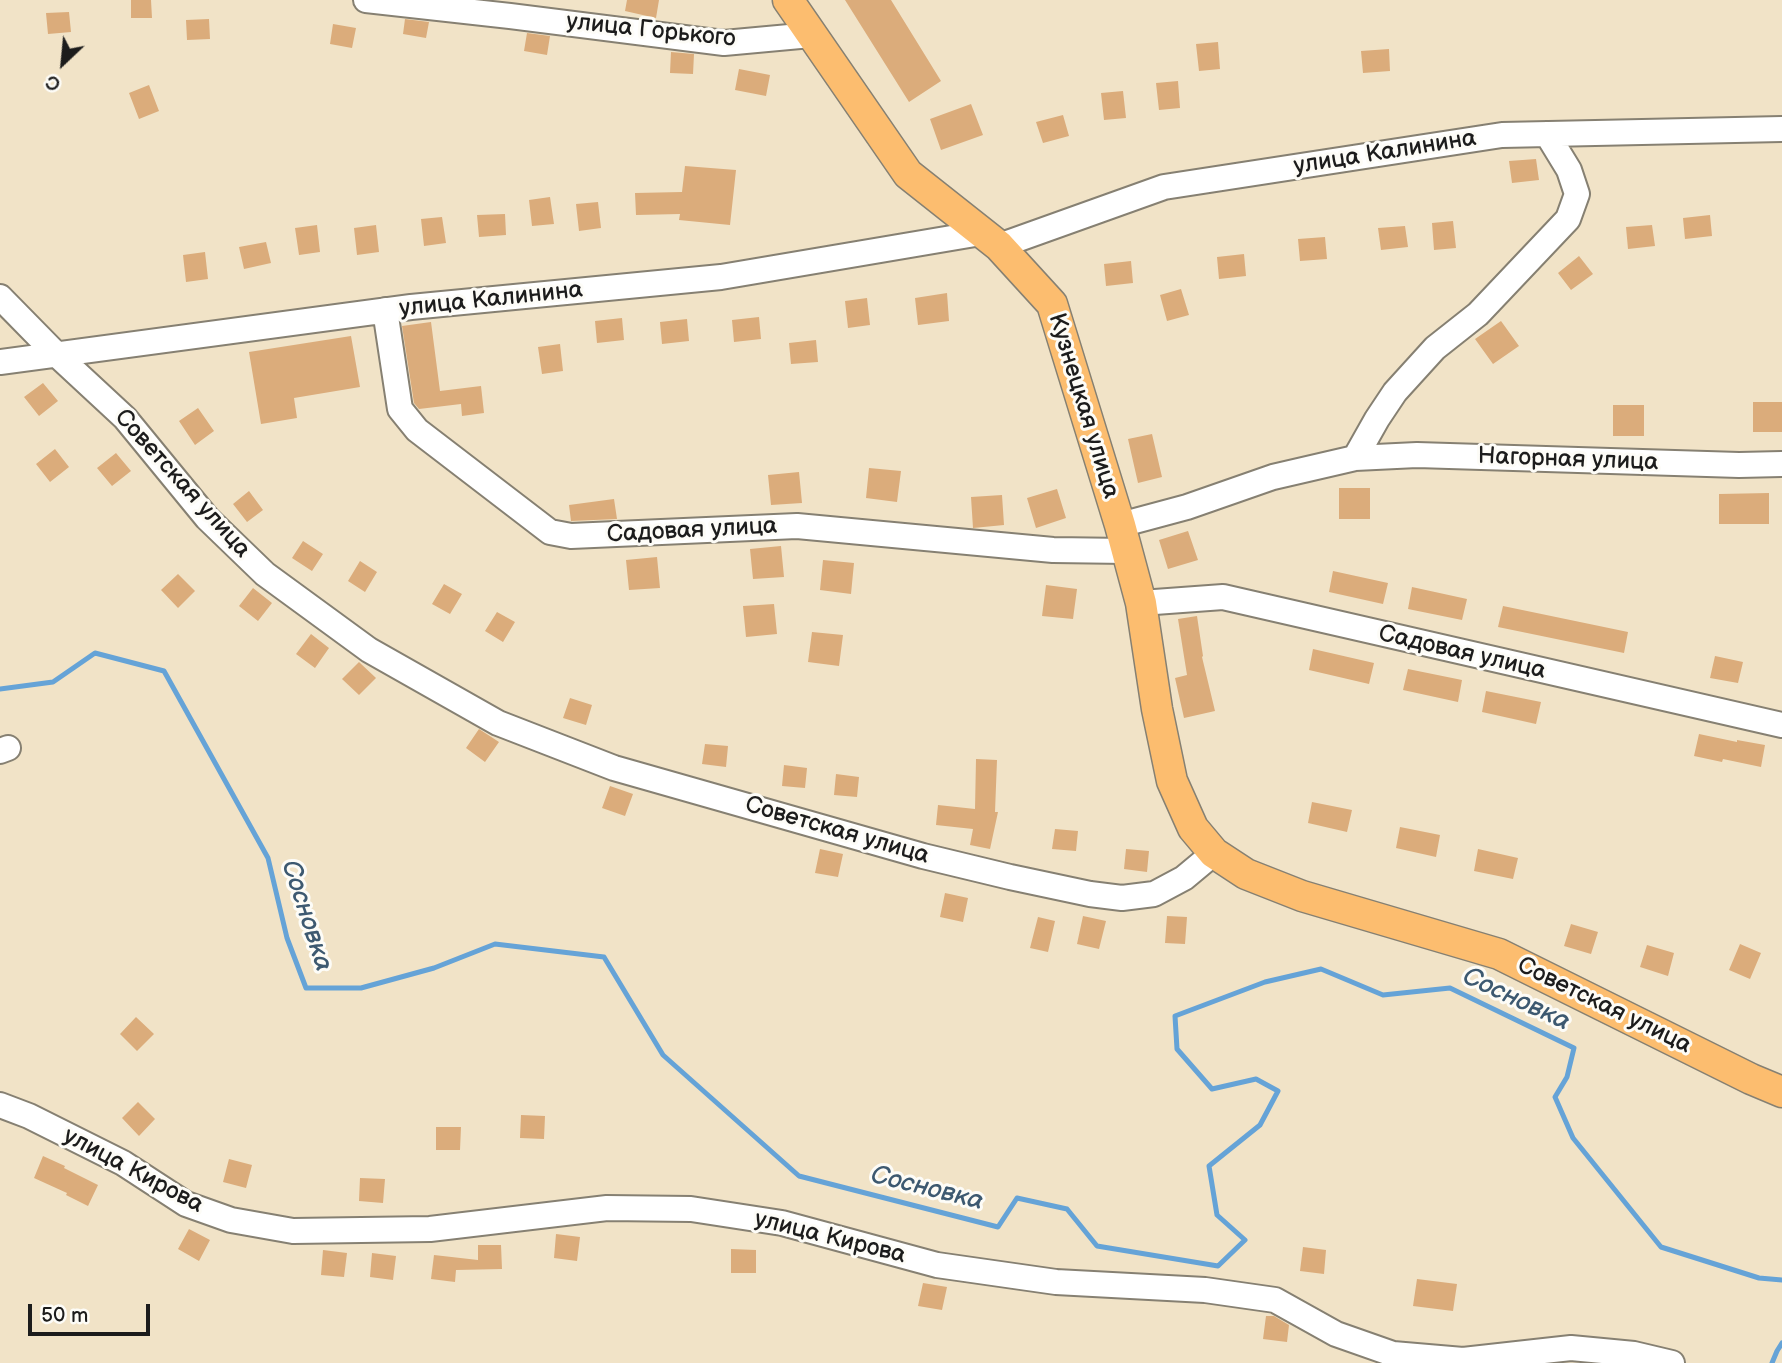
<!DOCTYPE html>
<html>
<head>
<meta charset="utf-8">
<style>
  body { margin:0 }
  #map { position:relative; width:1782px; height:1363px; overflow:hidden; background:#f1e3c7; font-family:"Balsamiq Sans",sans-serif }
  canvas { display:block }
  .north { position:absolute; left:28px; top:28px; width:70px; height:70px; -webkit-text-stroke:5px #fdfcf7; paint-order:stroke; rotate:206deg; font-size:19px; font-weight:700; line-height:28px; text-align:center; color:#1c1c1c }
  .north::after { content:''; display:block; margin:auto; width:24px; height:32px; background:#1c1c1c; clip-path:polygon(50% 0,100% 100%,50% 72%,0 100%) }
  .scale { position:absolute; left:28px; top:1304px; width:122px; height:32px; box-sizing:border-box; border:4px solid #1c1c1c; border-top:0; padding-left:9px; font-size:21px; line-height:24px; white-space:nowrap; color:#1c1c1c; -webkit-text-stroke:5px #fdfcf7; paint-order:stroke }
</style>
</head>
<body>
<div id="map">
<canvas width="1782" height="1363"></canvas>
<div class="north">С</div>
<div class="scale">50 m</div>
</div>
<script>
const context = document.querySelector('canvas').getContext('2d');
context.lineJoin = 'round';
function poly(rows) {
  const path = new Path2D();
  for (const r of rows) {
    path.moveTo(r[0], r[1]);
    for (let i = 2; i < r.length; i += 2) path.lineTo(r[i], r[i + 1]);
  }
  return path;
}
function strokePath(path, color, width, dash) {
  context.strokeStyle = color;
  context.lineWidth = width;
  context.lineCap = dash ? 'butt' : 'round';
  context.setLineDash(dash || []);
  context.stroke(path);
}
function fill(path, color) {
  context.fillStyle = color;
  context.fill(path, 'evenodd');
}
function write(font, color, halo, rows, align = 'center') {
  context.font = font + ' "Balsamiq Sans",sans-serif';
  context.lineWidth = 6;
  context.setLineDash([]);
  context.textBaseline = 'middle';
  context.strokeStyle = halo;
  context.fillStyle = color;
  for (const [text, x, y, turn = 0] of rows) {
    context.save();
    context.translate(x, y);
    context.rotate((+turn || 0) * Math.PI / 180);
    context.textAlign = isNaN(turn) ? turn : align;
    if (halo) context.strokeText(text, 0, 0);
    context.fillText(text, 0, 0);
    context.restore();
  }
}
const stream = poly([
  [0,689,53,682,95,653,164,671,268,858,287,938,306,988,361,988,434,968,495,944,604,957,663,1055,799,1176,998,1227,1017,1198,1067,1209,1097,1246,1218,1266,1245,1240,1217,1215,1209,1166,1260,1125,1278,1091,1256,1079,1212,1089,1177,1049,1175,1016,1265,982,1321,969,1383,995,1450,988,1574,1048,1567,1077,1555,1097,1573,1138,1661,1247,1759,1278,1782,1280],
  [1772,1363,1777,1351,1782,1343]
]);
const building = poly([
  [131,0,151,0,152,18,131,18],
  [627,0,659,0,656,18,625,11],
  [845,0,891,0,941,81,909,102],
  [69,12,71,32,48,34,46,13],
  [209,19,210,39,187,40,186,20],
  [405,19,429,22,426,38,403,34],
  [333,24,356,28,352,48,330,44],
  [527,33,550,36,547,55,524,51],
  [1218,42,1220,69,1199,71,1196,44],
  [1389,49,1390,71,1363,73,1361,51],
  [671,52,694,54,693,74,670,73],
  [739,69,770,75,766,96,735,90],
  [1178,81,1180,108,1159,110,1156,83],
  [149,85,159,111,139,119,129,93],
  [1123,91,1126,118,1104,120,1101,93],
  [971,104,983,135,941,150,930,119],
  [1063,115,1069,136,1043,143,1036,122],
  [1536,159,1539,180,1512,183,1509,161],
  [685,166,736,170,730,225,679,220,680,214,636,215,635,193,682,192],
  [550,197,554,224,532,226,529,200],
  [598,202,601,228,579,231,576,204],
  [505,214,506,235,479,237,477,215],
  [1710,215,1712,236,1685,239,1683,218],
  [442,217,446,243,424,246,421,219],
  [1453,221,1456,248,1434,250,1432,223],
  [317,225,320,252,299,255,295,228],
  [376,225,379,252,357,255,354,228],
  [1652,225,1655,246,1628,249,1626,227],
  [1405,226,1408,247,1381,250,1378,228],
  [1325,237,1327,259,1300,261,1298,239],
  [266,242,271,263,244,269,239,247],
  [205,252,208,279,186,282,183,255],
  [1244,254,1246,276,1219,279,1217,257],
  [1579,256,1593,274,1571,290,1558,273],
  [1131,261,1133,283,1106,286,1104,264],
  [1181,289,1189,315,1167,321,1160,295],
  [947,293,949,321,918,325,915,298],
  [867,298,870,325,848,328,845,301],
  [759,317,761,339,734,342,732,320],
  [622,318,624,340,597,343,595,321],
  [687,319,689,341,662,344,660,322],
  [1501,321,1519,346,1493,364,1475,339],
  [431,322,440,391,481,386,484,413,462,416,461,404,419,409,414,403,402,326],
  [351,336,360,387,294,398,297,418,261,424,249,352],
  [816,340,818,362,791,364,789,343],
  [560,344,563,371,542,374,538,347],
  [43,383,58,401,39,416,24,397],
  [1753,402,1782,402,1782,432,1753,432],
  [1613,405,1644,405,1644,436,1613,436],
  [198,408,214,431,195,445,179,421],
  [1152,434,1162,477,1138,483,1128,439],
  [55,449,69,467,50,482,36,464],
  [116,453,131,471,112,486,97,468],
  [869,468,901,471,897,502,866,498],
  [799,472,802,503,771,505,768,475],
  [1339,488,1370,488,1370,519,1339,519],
  [1057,489,1066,518,1036,528,1027,498],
  [249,491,263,510,247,522,233,504],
  [1769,493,1769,524,1719,524,1719,494],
  [1002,495,1004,525,973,528,971,497],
  [614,499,617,519,571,521,569,505],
  [1188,531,1198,560,1168,569,1159,540],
  [303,541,323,554,312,571,292,558],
  [781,546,784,577,753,579,750,549],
  [657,557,660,588,629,590,626,560],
  [823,560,854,563,851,594,820,590],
  [360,561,377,572,365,592,348,581],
  [1333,571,1388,583,1383,604,1329,592],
  [178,574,195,591,178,608,161,590],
  [444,584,462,594,450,614,432,604],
  [1046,585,1077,589,1073,619,1042,616],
  [1412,587,1467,599,1462,620,1408,609],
  [253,588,272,603,258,621,239,606],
  [774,604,777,634,746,637,743,606],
  [1503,606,1628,632,1624,653,1498,627],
  [497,612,515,622,503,642,485,631],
  [1197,616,1203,656,1202,657,1215,711,1184,718,1175,678,1187,675,1178,619],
  [812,632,843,635,839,666,808,662],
  [311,634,329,648,315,668,296,654],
  [1313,649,1374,663,1369,684,1309,670],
  [1715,656,1743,662,1738,683,1710,678],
  [359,662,376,678,359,695,342,679],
  [1408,669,1462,680,1458,702,1403,690],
  [1486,691,1541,702,1536,724,1482,712],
  [570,698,592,705,586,725,563,718],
  [479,729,499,742,485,762,466,748],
  [1699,734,1737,742,1737,740,1765,745,1761,767,1723,759,1722,762,1694,756],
  [705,744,728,746,726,767,702,764],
  [976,759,997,760,995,812,998,812,990,849,970,845,973,829,936,825,938,805,975,809],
  [784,765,807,768,805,788,782,786],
  [836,774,859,777,857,797,834,795],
  [610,786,633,794,625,816,602,808],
  [1312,802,1352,810,1347,832,1308,823],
  [1400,827,1440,835,1436,857,1396,848],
  [1055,829,1078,831,1076,851,1052,849],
  [820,849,843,854,838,877,815,873],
  [1126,849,1149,851,1147,872,1124,869],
  [1478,849,1518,858,1513,879,1474,871],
  [945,893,968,898,963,922,940,917],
  [1083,916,1106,921,1099,949,1077,944],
  [1167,916,1187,917,1185,944,1165,943],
  [1038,917,1055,921,1048,952,1030,948],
  [1571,924,1598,932,1591,954,1564,946],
  [1740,944,1761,953,1750,979,1729,970],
  [1647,945,1674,953,1668,976,1640,967],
  [136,1017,154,1034,137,1051,120,1034],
  [138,1102,155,1119,139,1136,122,1118],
  [521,1115,545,1116,544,1139,520,1138],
  [436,1127,461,1127,460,1150,436,1150],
  [43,1156,65,1166,64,1168,98,1185,88,1206,66,1195,67,1193,34,1178],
  [229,1159,252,1165,246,1188,223,1182],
  [360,1178,385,1179,383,1203,359,1201],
  [189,1229,210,1240,199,1261,178,1249],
  [556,1234,580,1237,577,1261,554,1258],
  [478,1245,501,1245,502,1269,456,1270,455,1282,431,1279,434,1255,478,1260],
  [1303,1247,1326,1250,1324,1274,1300,1271],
  [731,1249,756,1250,756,1273,731,1273],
  [323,1250,347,1253,344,1277,321,1275],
  [372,1253,396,1256,393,1280,370,1277],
  [1417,1279,1457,1284,1453,1311,1413,1306],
  [923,1283,947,1287,942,1310,918,1306],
  [1266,1316,1274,1316,1289,1325,1287,1342,1263,1339]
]);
const minor = poly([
  [366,0,510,16,724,43,811,35],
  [999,246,1164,187,1502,135,1782,129],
  [0,297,56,354,125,418,207,518,265,574,369,650,498,723,614,768,923,856,1010,877,1090,894,1122,898,1154,894,1184,878,1214,853],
  [385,310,400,409,417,430,550,532,571,536,797,526,1053,550,1127,551],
  [0,362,411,307,721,277,981,233],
  [1355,458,1377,419,1395,392,1435,348,1478,314,1568,219,1577,194,1569,170,1547,134],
  [1120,525,1187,507,1273,477,1355,458,1417,455,1739,465,1782,464],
  [1141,603,1223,597,1782,725],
  [0,751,8,748],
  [0,1105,29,1116,123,1163,186,1204,231,1220,293,1231,430,1229,607,1208,691,1209,782,1223,937,1265,1056,1282,1205,1290,1275,1300,1336,1334,1393,1354,1463,1360,1571,1348,1634,1354,1672,1363]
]);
const major = poly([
  [788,0,908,174,999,246,1052,304,1120,525,1141,603,1157,709,1172,781,1193,828,1214,853,1246,874,1302,896,1499,954,1751,1079,1782,1092]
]);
const streetNames = [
  ["улица Горького",651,31,6],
  ["улица Калинина",1385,153,-9],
  ["улица Калинина",491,300,-6],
  ["Кузнецкая улица",1083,406,73],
  ["Нагорная улица",1568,460,2],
  ["Советская улица",182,484,48],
  ["Садовая улица",692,531,-3],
  ["Садовая улица",1462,653,13],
  ["Советская улица",837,831,16],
  ["Советская улица",1604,1006,26],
  ["улица Кирова",133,1171,28],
  ["улица Кирова",830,1238,14]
];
const waterNames = [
  ["Сосновка",306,916,72],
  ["Сосновка",1516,1000,25],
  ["Сосновка",927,1189,14]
];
strokePath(stream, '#65a3d7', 5);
fill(building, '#dbac7b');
strokePath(minor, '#868072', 28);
strokePath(major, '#868072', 33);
strokePath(minor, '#fff', 24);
strokePath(major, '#fcbd6f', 30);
write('24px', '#1c1c1c', '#fdfcf7', streetNames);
write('italic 26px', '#3d5970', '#fdfcf7', waterNames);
</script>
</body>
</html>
